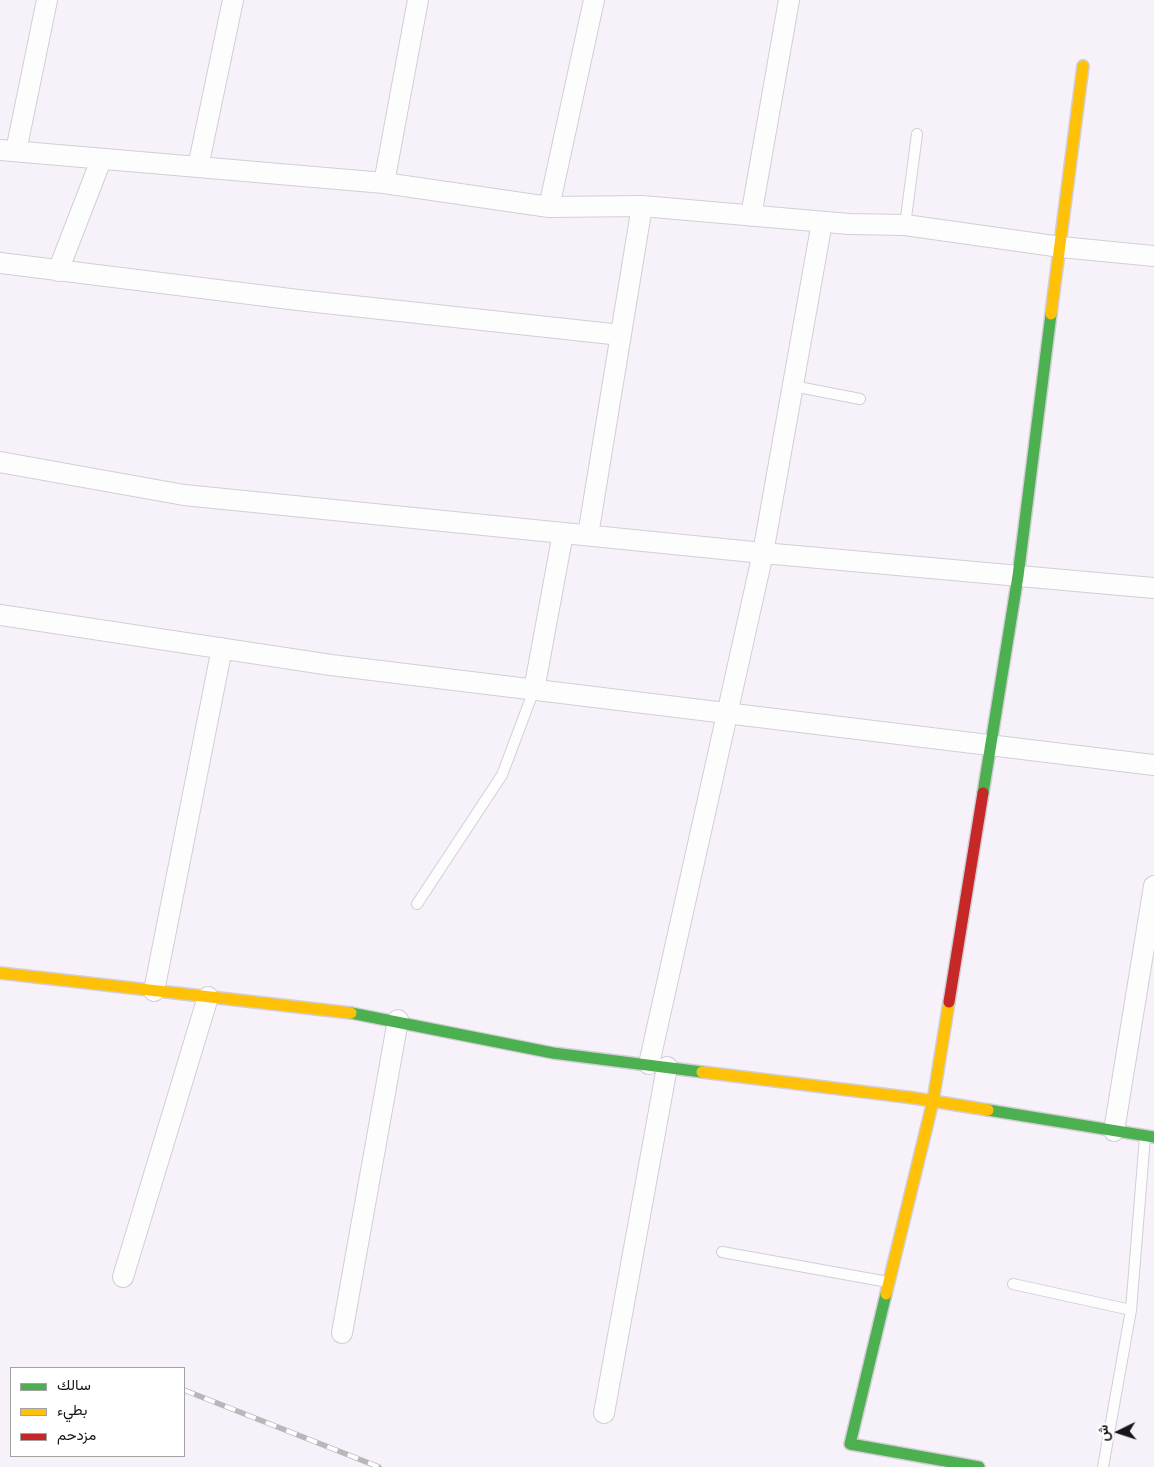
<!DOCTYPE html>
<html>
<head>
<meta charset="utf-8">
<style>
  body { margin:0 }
  #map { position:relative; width:1154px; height:1467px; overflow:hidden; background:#f7f2fa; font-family:Signika,Vazirmatn,sans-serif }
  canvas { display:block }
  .legend { position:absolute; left:10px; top:1367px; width:175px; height:90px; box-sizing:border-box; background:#fff; border:1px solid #a2a1a3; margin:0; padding:6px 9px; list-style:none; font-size:15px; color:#17141a }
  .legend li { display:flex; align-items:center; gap:10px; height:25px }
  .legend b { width:25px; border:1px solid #a2a1a3 }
  .north { position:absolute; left:1094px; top:1407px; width:50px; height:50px; -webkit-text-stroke:4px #fff; paint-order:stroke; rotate:266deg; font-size:14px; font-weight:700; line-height:20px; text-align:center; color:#17141a }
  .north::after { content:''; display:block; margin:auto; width:18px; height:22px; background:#17141a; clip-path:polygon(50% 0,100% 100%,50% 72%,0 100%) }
</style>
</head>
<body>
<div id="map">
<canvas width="1154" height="1467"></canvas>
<ul class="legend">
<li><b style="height:6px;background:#4caf50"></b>سالك</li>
<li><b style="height:6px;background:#ffc107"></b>بطيء</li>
<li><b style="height:6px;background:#c62828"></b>مزدحم</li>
</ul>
<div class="north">ش</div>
</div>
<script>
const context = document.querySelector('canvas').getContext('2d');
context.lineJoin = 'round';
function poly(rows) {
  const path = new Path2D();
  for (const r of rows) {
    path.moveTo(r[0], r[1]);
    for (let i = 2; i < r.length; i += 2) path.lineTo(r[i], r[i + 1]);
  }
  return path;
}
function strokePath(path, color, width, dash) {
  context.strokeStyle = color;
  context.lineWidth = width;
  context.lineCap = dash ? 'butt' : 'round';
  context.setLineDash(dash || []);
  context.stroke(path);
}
const lane = poly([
  [905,225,917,134],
  [793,386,860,399],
  [417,904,502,775,534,690],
  [722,1252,888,1282],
  [1013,1284,1131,1310],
  [1103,1467,1131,1310,1145,1137]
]);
const street = poly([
  [0,150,384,183,549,207,642,206,849,224,905,225,1061,247,1154,256],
  [16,151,47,0],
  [198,167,233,0],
  [384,183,418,0],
  [549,207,594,0],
  [751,216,789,0],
  [0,263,298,300,621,335],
  [58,271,101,160],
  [0,462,184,495,763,553,1154,588],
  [588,535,642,206],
  [0,615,331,665,1154,765],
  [534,690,563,533],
  [154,991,222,648],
  [649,1064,763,553,822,222],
  [1114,1131,1154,886],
  [123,1277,208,997],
  [342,1333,398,1020],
  [604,1413,667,1067]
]);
const fast = poly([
  [983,793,1018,576,1051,314],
  [351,1013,553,1053,702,1072],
  [988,1110,1154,1137],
  [886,1294,850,1444,979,1467]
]);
const slow = poly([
  [1051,314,1083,66],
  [0,973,351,1013],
  [702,1072,914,1098,988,1110],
  [886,1294,933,1101,949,1002]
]);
const jam = poly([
  [949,1002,983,793]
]);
const rail = poly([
  [184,1390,379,1467]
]);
strokePath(lane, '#d2ced5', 12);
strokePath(street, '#d2ced5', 22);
strokePath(fast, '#d2ced5', 14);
strokePath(slow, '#d2ced5', 14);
strokePath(jam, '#d2ced5', 14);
strokePath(lane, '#fefdfe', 10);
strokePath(street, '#fefdfe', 20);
strokePath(fast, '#4caf50', 11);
strokePath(slow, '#ffc107', 11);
strokePath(jam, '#c62828', 11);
strokePath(rail, '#b8b7b9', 5.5);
strokePath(rail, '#fff', 4, [11]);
</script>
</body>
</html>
